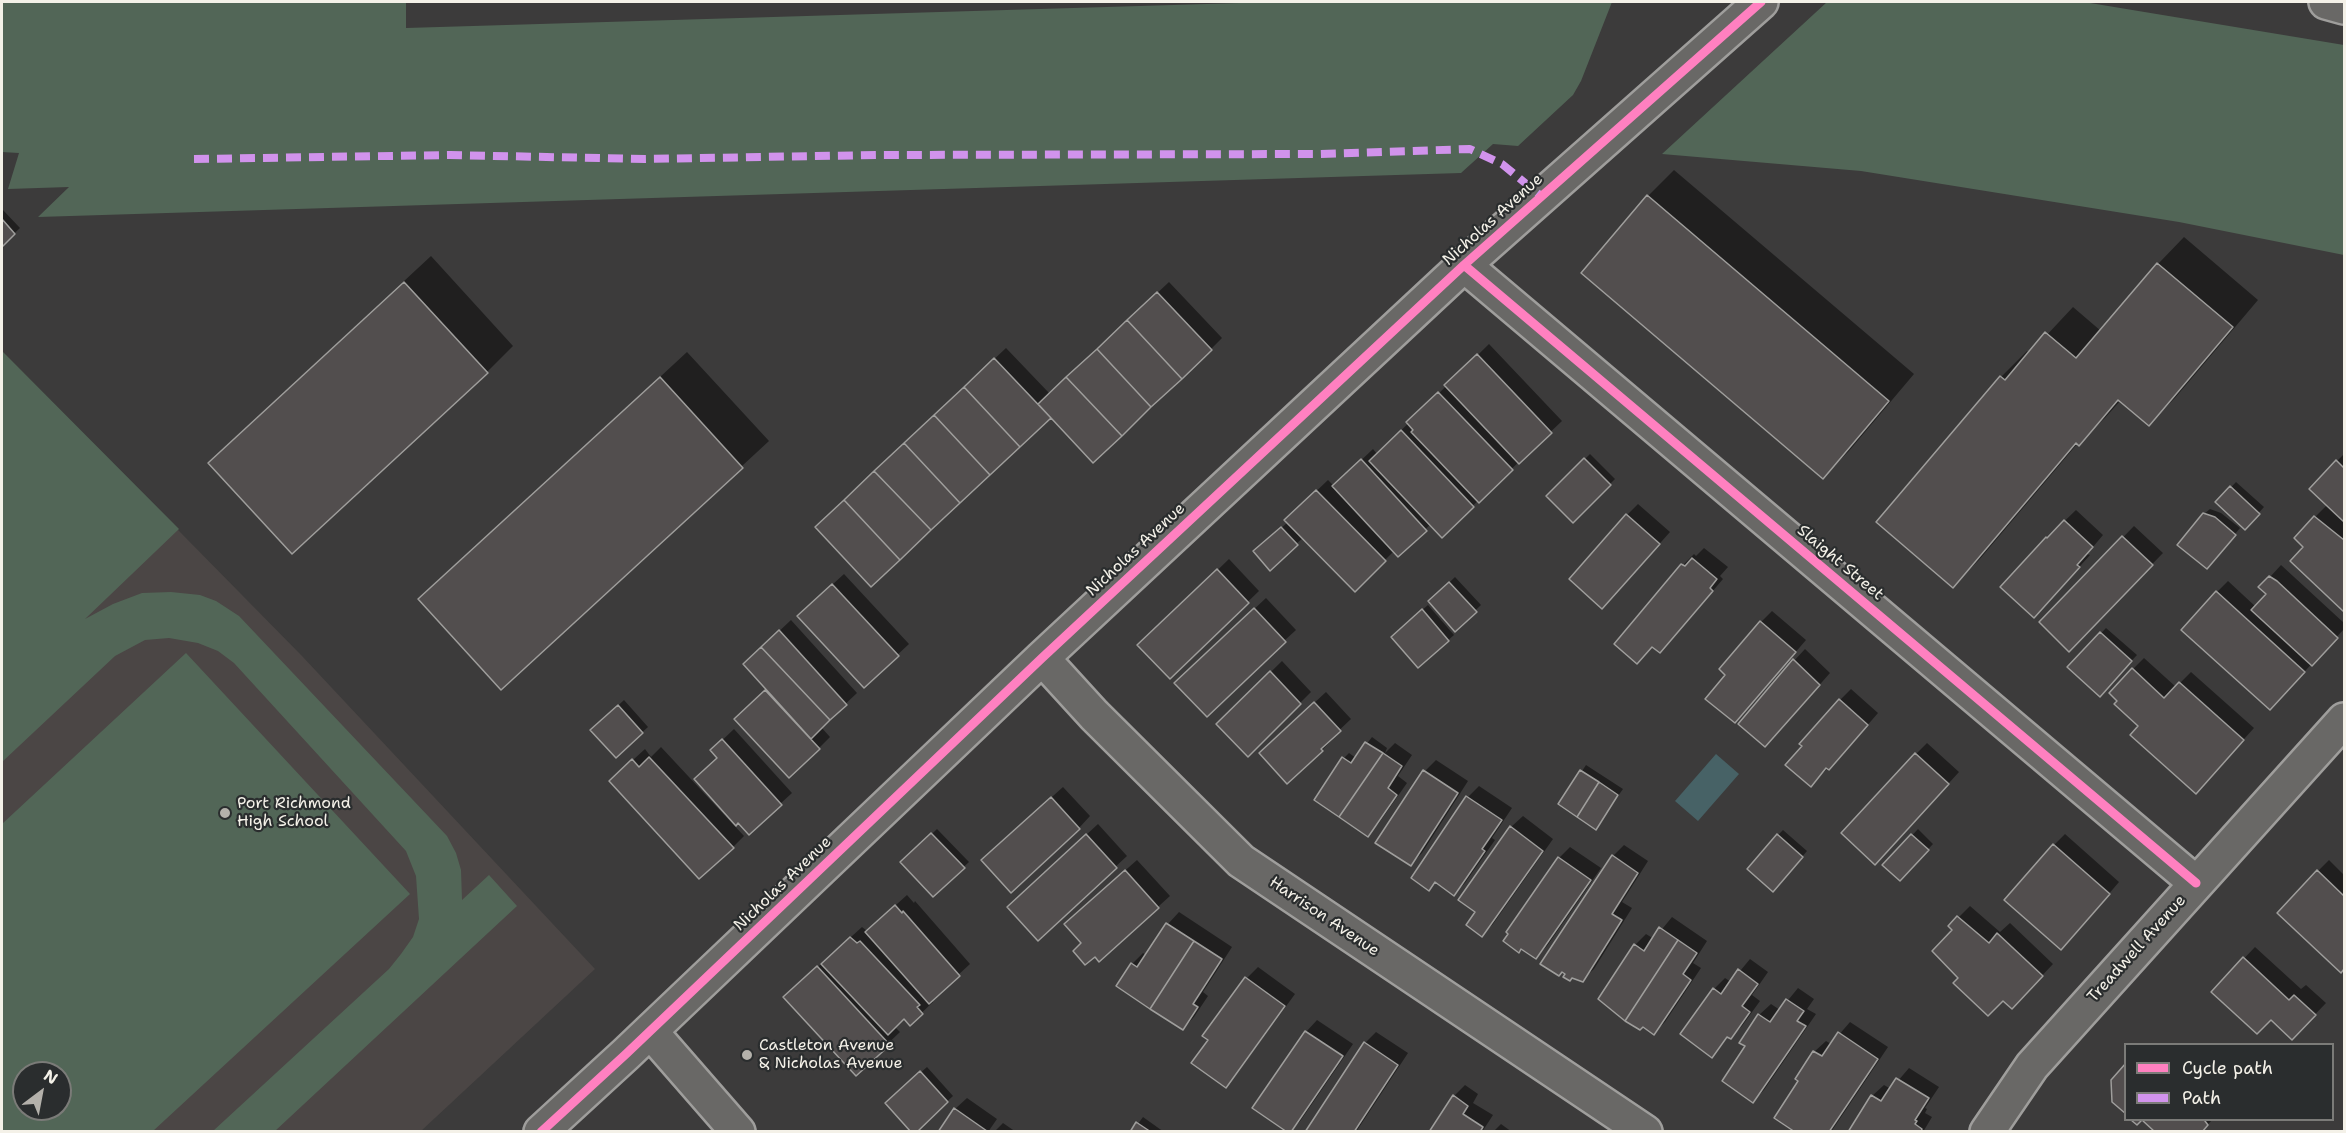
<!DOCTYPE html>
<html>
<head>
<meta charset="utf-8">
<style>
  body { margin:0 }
  #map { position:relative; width:2346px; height:1133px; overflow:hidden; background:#3c3b3b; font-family:"Shantell Sans",sans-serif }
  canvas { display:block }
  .frame { position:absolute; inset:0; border:3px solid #f4f1e8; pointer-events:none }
  .legend { position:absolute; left:2124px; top:1043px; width:210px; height:78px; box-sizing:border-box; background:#2a2d2e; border:2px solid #7b7b78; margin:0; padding:8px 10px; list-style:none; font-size:18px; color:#f4f1e8 }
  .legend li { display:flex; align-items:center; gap:12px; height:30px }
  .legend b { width:30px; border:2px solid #7b7b78 }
  .north { position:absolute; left:12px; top:1061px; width:60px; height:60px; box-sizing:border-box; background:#2a2d2e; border:2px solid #7b7b78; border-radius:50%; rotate:32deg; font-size:16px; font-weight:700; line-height:24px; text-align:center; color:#f4f1e8 }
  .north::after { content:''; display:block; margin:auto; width:21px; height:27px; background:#b4b1ab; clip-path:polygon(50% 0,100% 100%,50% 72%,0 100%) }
</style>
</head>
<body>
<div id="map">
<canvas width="2346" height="1133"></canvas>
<div class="frame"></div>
<ul class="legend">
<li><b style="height:8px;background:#ff80c0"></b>Cycle path</li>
<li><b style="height:8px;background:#d193ec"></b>Path</li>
</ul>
<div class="north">N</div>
</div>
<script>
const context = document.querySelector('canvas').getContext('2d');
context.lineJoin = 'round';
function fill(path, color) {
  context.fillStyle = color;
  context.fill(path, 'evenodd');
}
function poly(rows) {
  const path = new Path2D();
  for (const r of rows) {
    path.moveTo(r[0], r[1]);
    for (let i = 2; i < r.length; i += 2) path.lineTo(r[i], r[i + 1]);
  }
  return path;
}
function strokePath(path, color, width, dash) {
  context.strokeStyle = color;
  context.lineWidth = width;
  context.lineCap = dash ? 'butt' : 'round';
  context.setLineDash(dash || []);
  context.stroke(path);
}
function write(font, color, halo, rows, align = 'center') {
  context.font = font + ' "Shantell Sans",sans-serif';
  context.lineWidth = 4.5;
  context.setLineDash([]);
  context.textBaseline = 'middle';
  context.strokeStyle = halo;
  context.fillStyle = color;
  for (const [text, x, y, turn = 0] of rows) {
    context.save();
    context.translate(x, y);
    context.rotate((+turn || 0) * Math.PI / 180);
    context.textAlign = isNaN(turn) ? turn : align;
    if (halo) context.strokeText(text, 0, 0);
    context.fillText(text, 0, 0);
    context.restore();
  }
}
const built = poly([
  [2,351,302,656,595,969,421,1131,2,1131],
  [24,1073,60,1073,60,1109,24,1109]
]);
const green = poly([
  [2,2,406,2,406,28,1273,2,1612,2,1581,81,1573,95,1518,146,1493,144,1461,173,38,217,69,187,8,189,19,153,2,152],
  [1827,2,2084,2,2344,45,2344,255,2179,222,1861,171,1662,154],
  [2,351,179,529,85,619,113,604,142,593,171,592,200,595,216,601,239,616,447,836,456,853,461,870,462,900,489,875,517,906,275,1131,213,1131,389,969,401,954,413,937,419,919,416,876,406,851,234,663,218,651,198,643,169,638,145,640,115,656,2,762],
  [186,653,410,894,153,1131,2,1131,2,824],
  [24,1073,60,1073,60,1109,24,1109]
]);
const water = poly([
  [1716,754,1739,774,1698,821,1675,801]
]);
const shadow = poly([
  [1674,170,1914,374,1849,451,1823,477,1648,196],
  [2,209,20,228,2,245],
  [2184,237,2258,300,2175,398,2149,424,2121,400,2105,418,2078,443,1979,560,1953,586,2001,377,2027,351,2030,353,2073,307,2101,331,2158,264],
  [431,256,513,346,487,372,236,437],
  [1169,282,1222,338,1211,349,1051,416,871,585,828,516,1006,348,1050,394],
  [1489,344,1562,421,1442,535,1431,524,1398,555,1394,551,1355,590,1303,538,1296,544,1261,546,1288,522,1286,520,1328,480,1334,486,1373,449,1377,454],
  [687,352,769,441,502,688,420,599],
  [1590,454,1615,479,1573,521,1548,496],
  [2344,454,2344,610,2292,561,2305,546,2315,517,2328,504,2337,461],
  [2236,482,2264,507,2245,528,2217,502],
  [1638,504,1670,532,1613,596,1627,515],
  [2210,509,2221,513,2240,528,2212,562,2204,514],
  [2076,510,2103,535,2087,554,2090,555,2045,605,2047,538],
  [2134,526,2163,553,2069,650,2041,622],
  [1704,548,1728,567,1720,576,1723,579,1671,640,1653,645,1683,565,1694,554,1696,556],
  [1229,559,1259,591,1170,677,1140,645],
  [2281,565,2344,623,2344,629,2281,697,2217,592,2228,581,2256,607,2268,594,2270,577],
  [844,574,909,644,864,686,810,605],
  [1455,577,1481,605,1455,630,1430,601],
  [1266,598,1296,630,1284,641,1187,672],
  [1428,605,1454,635,1419,666,1398,631],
  [1772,611,1806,640,1746,710,1728,675,1761,622],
  [791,620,857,693,821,727,830,737,819,748,747,708,767,689,756,653],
  [2106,628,2137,655,2105,689,2069,667],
  [1805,649,1830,673,1776,734,1754,704],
  [2144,658,2176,687,2191,672,2254,728,2207,780,2140,725,2133,669],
  [1282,661,1311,692,1248,755,1218,724],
  [1851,689,1878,713,1840,757,1811,784,1840,700],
  [1326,692,1351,719,1331,738,1333,739,1322,750,1287,782,1272,742],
  [624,700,648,727,616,756,592,730],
  [734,729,792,793,780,804,719,757,712,750],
  [1372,737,1387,748,1385,753,1395,743,1412,755,1398,776,1407,783,1379,823,1368,835,1344,758,1349,753,1356,758],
  [1927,743,1959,772,1886,852,1916,754],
  [661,747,744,836,733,847,622,770,645,749,651,757],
  [1436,760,1468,781,1422,853,1411,864,1425,771],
  [1586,765,1623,789,1595,828,1560,804],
  [1479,786,1512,808,1492,838,1495,840,1465,883,1454,894,1436,882,1429,889,1413,878,1468,797],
  [1063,787,1090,816,1079,828,994,849],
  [1523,816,1553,839,1493,924,1482,935,1478,912,1511,827],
  [1098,824,1127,856,1038,939,1020,896],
  [937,829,969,862,933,895,903,862],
  [1918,829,1933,844,1900,879,1884,865],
  [1783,830,1807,851,1779,884,1778,835],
  [2065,834,2119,882,2072,937,2054,845],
  [1624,845,1648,861,1622,902,1632,908,1594,969,1582,980,1563,970,1613,856],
  [1570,847,1601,868,1547,946,1536,957,1509,934,1559,858],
  [1137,860,1170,896,1099,960,1083,943,1077,913],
  [2329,860,2344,875,2344,967,2341,971,2318,871],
  [907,895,914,903,915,901,970,964,931,1000,933,1002,910,1024,904,1017,894,1026,900,1032,856,1074,797,986,862,927,867,931],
  [1970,906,2000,932,2010,923,2053,964,2023,996,2003,999,1950,926],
  [1179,912,1232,947,1203,992,1208,996,1194,1017,1183,1029,1132,964,1143,953,1146,955,1168,924],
  [1672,917,1707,941,1693,963,1701,968,1665,1022,1654,1033,1635,945,1646,934,1654,939],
  [2255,947,2301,989,2306,985,2326,1003,2303,1027,2213,991],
  [1750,959,1768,972,1752,995,1760,1001,1742,1026,1731,1037,1729,1036,1712,1056,1714,989,1725,978,1731,982],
  [1258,967,1295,994,1236,1075,1225,1086,1247,978],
  [1798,988,1814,999,1807,1009,1816,1014,1764,1090,1753,1101,1747,1046,1741,1042,1759,1015,1771,1004,1780,1010],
  [1317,1020,1353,1044,1301,1120,1290,1132,1254,1108,1306,1032],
  [1850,1022,1888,1047,1831,1132,1798,1132,1800,1081,1814,1052,1826,1041,1831,1044],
  [1376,1032,1408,1053,1356,1132,1307,1132,1365,1043],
  [927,1067,953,1096,914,1132,892,1098],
  [1909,1068,1939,1087,1925,1108,1927,1109,1925,1113,1932,1117,1923,1132,1850,1132,1872,1096,1884,1085,1891,1089],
  [1465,1085,1478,1094,1473,1103,1493,1115,1482,1132,1431,1132,1454,1096],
  [967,1098,997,1119,988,1132,939,1132,955,1109],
  [1143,1117,1164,1132,1132,1132],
  [2144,1120,2212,1120,2201,1132,2157,1132],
  [1003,1123,1016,1132,994,1132],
  [1501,1124,1512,1132,1493,1132]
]);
const building = poly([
  [1647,195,1889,401,1823,479,1581,273,1647,195],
  [2,219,15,234,2,247,2,219],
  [2157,263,2233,327,2149,426,2118,400,2079,446,2076,443,1953,588,1876,522,2000,376,2005,380,2045,332,2076,358,2157,263],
  [404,282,488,373,292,554,208,463,404,282],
  [1157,292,1212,350,1182,379,1127,320,1157,292],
  [1127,320,1182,379,1151,407,1097,349,1127,320],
  [1097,349,1151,407,1122,436,1066,377,1097,349],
  [1477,354,1552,433,1519,464,1444,385,1477,354],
  [994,358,1051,418,1020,447,964,387,994,358],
  [660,377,743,468,501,690,418,599,660,377],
  [1066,377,1122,436,1093,463,1038,404,1066,377],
  [964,387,1020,447,990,475,934,415,964,387],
  [1438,392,1513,470,1479,503,1411,432,1413,430,1406,422,1438,392],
  [934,415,990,475,960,503,904,443,934,415],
  [1401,430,1474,507,1442,538,1369,461,1401,430],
  [904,443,960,503,931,530,874,471,904,443],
  [1584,458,1611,485,1573,523,1546,496,1584,458],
  [1361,459,1427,531,1398,557,1332,486,1361,459],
  [2336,460,2344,468,2344,522,2309,489,2336,460],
  [874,471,931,530,900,560,844,500,874,471],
  [2230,486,2260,514,2245,530,2215,502,2230,486],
  [1316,490,1386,561,1355,592,1284,520,1316,490],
  [844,500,900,560,871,587,815,527,844,500],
  [2203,513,2215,517,2236,535,2207,569,2177,545,2203,513],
  [1626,514,1660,544,1602,609,1569,579,1626,514],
  [2314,516,2344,540,2344,612,2290,561,2303,547,2294,538,2314,516],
  [2064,520,2093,547,2077,565,2080,567,2034,618,2000,587,2046,537,2047,538,2064,520],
  [1281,527,1298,545,1270,571,1253,551,1281,527],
  [2122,536,2153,565,2069,652,2039,622,2122,536],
  [1692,558,1717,579,1710,588,1713,591,1660,653,1652,647,1637,664,1614,644,1681,564,1685,566,1692,558],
  [1217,569,1249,603,1170,679,1137,645,1217,569],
  [2269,576,2277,581,2338,638,2312,666,2251,610,2266,594,2258,587,2269,576],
  [1449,582,1477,612,1455,632,1428,601,1449,582],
  [832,584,899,656,864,688,797,616,832,584],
  [2216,591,2305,672,2270,710,2181,630,2216,591],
  [1254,608,1286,642,1207,717,1174,683,1254,608],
  [1422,609,1449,641,1418,668,1391,637,1422,609],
  [1760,621,1796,652,1735,723,1705,699,1725,675,1719,669,1760,621],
  [779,630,847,705,830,720,761,647,779,630],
  [2100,632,2132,661,2100,697,2067,667,2100,632],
  [761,647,830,720,811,739,743,664,761,647],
  [1793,659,1820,685,1765,747,1738,724,1793,659],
  [2132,668,2164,698,2179,682,2244,740,2196,794,2130,735,2138,726,2114,704,2117,701,2109,693,2132,668],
  [1270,671,1301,704,1248,757,1216,724,1270,671],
  [765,690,820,749,789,778,734,719,765,690],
  [1839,699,1868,725,1829,770,1826,768,1811,787,1785,765,1802,746,1799,744,1839,699],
  [1314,702,1341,731,1321,749,1323,751,1287,784,1259,753,1314,702],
  [618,705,643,733,616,758,590,730,618,705],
  [722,739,782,805,749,835,738,823,736,826,694,779,717,758,710,750,722,739],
  [1365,742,1383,753,1339,817,1314,800,1342,757,1351,763,1365,742],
  [1383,753,1402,766,1388,788,1397,795,1368,837,1339,817,1383,753],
  [1915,753,1949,784,1875,865,1841,833,1915,753],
  [649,757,734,848,699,879,609,781,632,759,639,767,649,757],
  [1423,770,1458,793,1411,866,1375,843,1423,770],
  [1580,770,1599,782,1577,817,1558,804,1580,770],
  [1599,782,1618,795,1596,830,1577,817,1599,782],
  [1466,796,1502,820,1482,849,1485,851,1454,896,1435,882,1429,891,1411,878,1466,796],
  [1051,797,1080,829,1011,893,981,860,1051,797],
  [1510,826,1543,851,1482,937,1466,925,1475,912,1458,900,1510,826],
  [931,833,965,868,933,897,900,862,931,833],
  [1086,834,1117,868,1038,941,1007,907,1086,834],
  [1777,834,1803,857,1773,892,1747,869,1777,834],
  [1911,834,1929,850,1900,881,1882,865,1911,834],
  [2053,844,2110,894,2061,950,2004,900,2053,844],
  [1612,855,1638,873,1612,914,1622,920,1583,982,1572,978,1570,981,1563,977,1565,974,1562,972,1559,976,1540,964,1612,855],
  [1558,857,1591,880,1536,959,1521,949,1519,953,1503,941,1508,934,1506,932,1558,857],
  [1125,870,1159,908,1099,962,1095,957,1085,965,1073,951,1081,943,1064,924,1125,870],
  [2317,870,2344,896,2344,969,2341,973,2277,913,2317,870],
  [895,905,902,913,903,911,960,976,929,1004,865,932,895,905],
  [1957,916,1989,943,1997,933,2043,976,2012,1009,2003,1001,1988,1016,1953,983,1958,978,1932,951,1952,930,1948,926,1957,916],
  [1166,923,1194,941,1150,1009,1116,986,1131,963,1137,967,1166,923],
  [1659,927,1678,940,1625,1021,1598,999,1634,944,1644,951,1659,927],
  [850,937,857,943,860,941,920,1005,917,1007,923,1014,910,1026,904,1019,888,1035,821,964,850,937],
  [1678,940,1697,953,1683,974,1691,980,1654,1035,1643,1027,1640,1030,1625,1021,1678,940],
  [1194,941,1222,959,1193,1004,1198,1007,1183,1030,1150,1009,1194,941],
  [2243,957,2289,1000,2294,995,2316,1015,2292,1040,2271,1020,2257,1034,2211,992,2243,957],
  [817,966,890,1045,856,1076,783,997,817,966],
  [1738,969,1758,984,1742,1006,1750,1012,1731,1039,1727,1037,1712,1058,1680,1034,1713,988,1721,994,1738,969],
  [1245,977,1285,1006,1226,1088,1191,1063,1208,1040,1202,1036,1245,977],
  [1786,999,1804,1011,1797,1021,1806,1026,1753,1103,1722,1081,1745,1046,1739,1043,1758,1014,1770,1022,1786,999],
  [1305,1031,1343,1056,1291,1132,1287,1132,1252,1108,1305,1031],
  [1838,1032,1878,1059,1829,1132,1795,1132,1774,1118,1798,1081,1795,1079,1813,1051,1822,1056,1838,1032],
  [1364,1042,1398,1065,1354,1132,1305,1132,1364,1042],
  [2126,1063,2126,1114,2112,1102,2111,1080,2126,1063],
  [920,1071,948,1102,917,1132,911,1132,885,1103,920,1071],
  [1896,1078,1929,1098,1915,1120,1917,1121,1915,1124,1922,1129,1921,1132,1848,1132,1871,1095,1881,1101,1896,1078],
  [1453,1095,1468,1106,1463,1114,1483,1127,1480,1132,1429,1132,1453,1095],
  [954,1108,987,1131,986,1132,938,1132,954,1108],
  [2131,1120,2206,1120,2205,1121,2208,1125,2202,1132,2155,1132,2142,1120,2137,1125,2131,1120],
  [1136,1122,1151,1132,1130,1132,1136,1122]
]);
const minor = poly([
  [2326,2,2344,7],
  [1464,265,2196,883],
  [1042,658,1094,715,1241,861,1645,1132],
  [650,1031,738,1132],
  [541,1132,626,1054,1042,658,1464,265,1761,2],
  [1987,1132,2032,1066,2344,720]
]);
const quiet = poly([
  [194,159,450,155,645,159,876,155,1318,154,1470,149,1502,164,1541,196]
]);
const cycleway = poly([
  [1464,265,2196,883],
  [541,1132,626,1054,1042,658,1464,265,1761,2]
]);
const markers = [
  [225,813,6,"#b4b1ab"],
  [747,1055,6,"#b4b1ab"]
];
const streetNames = [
  ["Nicholas Avenue",1493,220,-42],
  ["Nicholas Avenue",1136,550,-43],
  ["Slaight Street",1840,563,40],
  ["Nicholas Avenue",783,884,-44],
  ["Harrison Avenue",1324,917,34],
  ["Treadwell Avenue",2137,949,-48]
];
const poiNames = [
  ["Port Richmond",237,804],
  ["High School",237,822],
  ["Castleton Avenue",759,1046],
  ["& Nicholas Avenue",759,1064]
];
fill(built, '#4b4645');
fill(green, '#526657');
fill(water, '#476266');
fill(shadow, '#0007');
fill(building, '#524e4e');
strokePath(building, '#9f9e9c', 1.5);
strokePath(minor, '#9f9e9c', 38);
strokePath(minor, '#696866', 33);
strokePath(quiet, '#d193ec', 8, [15, 8]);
strokePath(cycleway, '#ff80c0', 9);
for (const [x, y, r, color] of markers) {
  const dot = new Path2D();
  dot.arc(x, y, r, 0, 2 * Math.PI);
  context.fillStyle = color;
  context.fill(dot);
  strokePath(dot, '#2a2d2e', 2);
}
write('16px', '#f4f1e8', '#2a2d2e', streetNames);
write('16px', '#f4f1e8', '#2a2d2e', poiNames, 'left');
</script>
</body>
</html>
